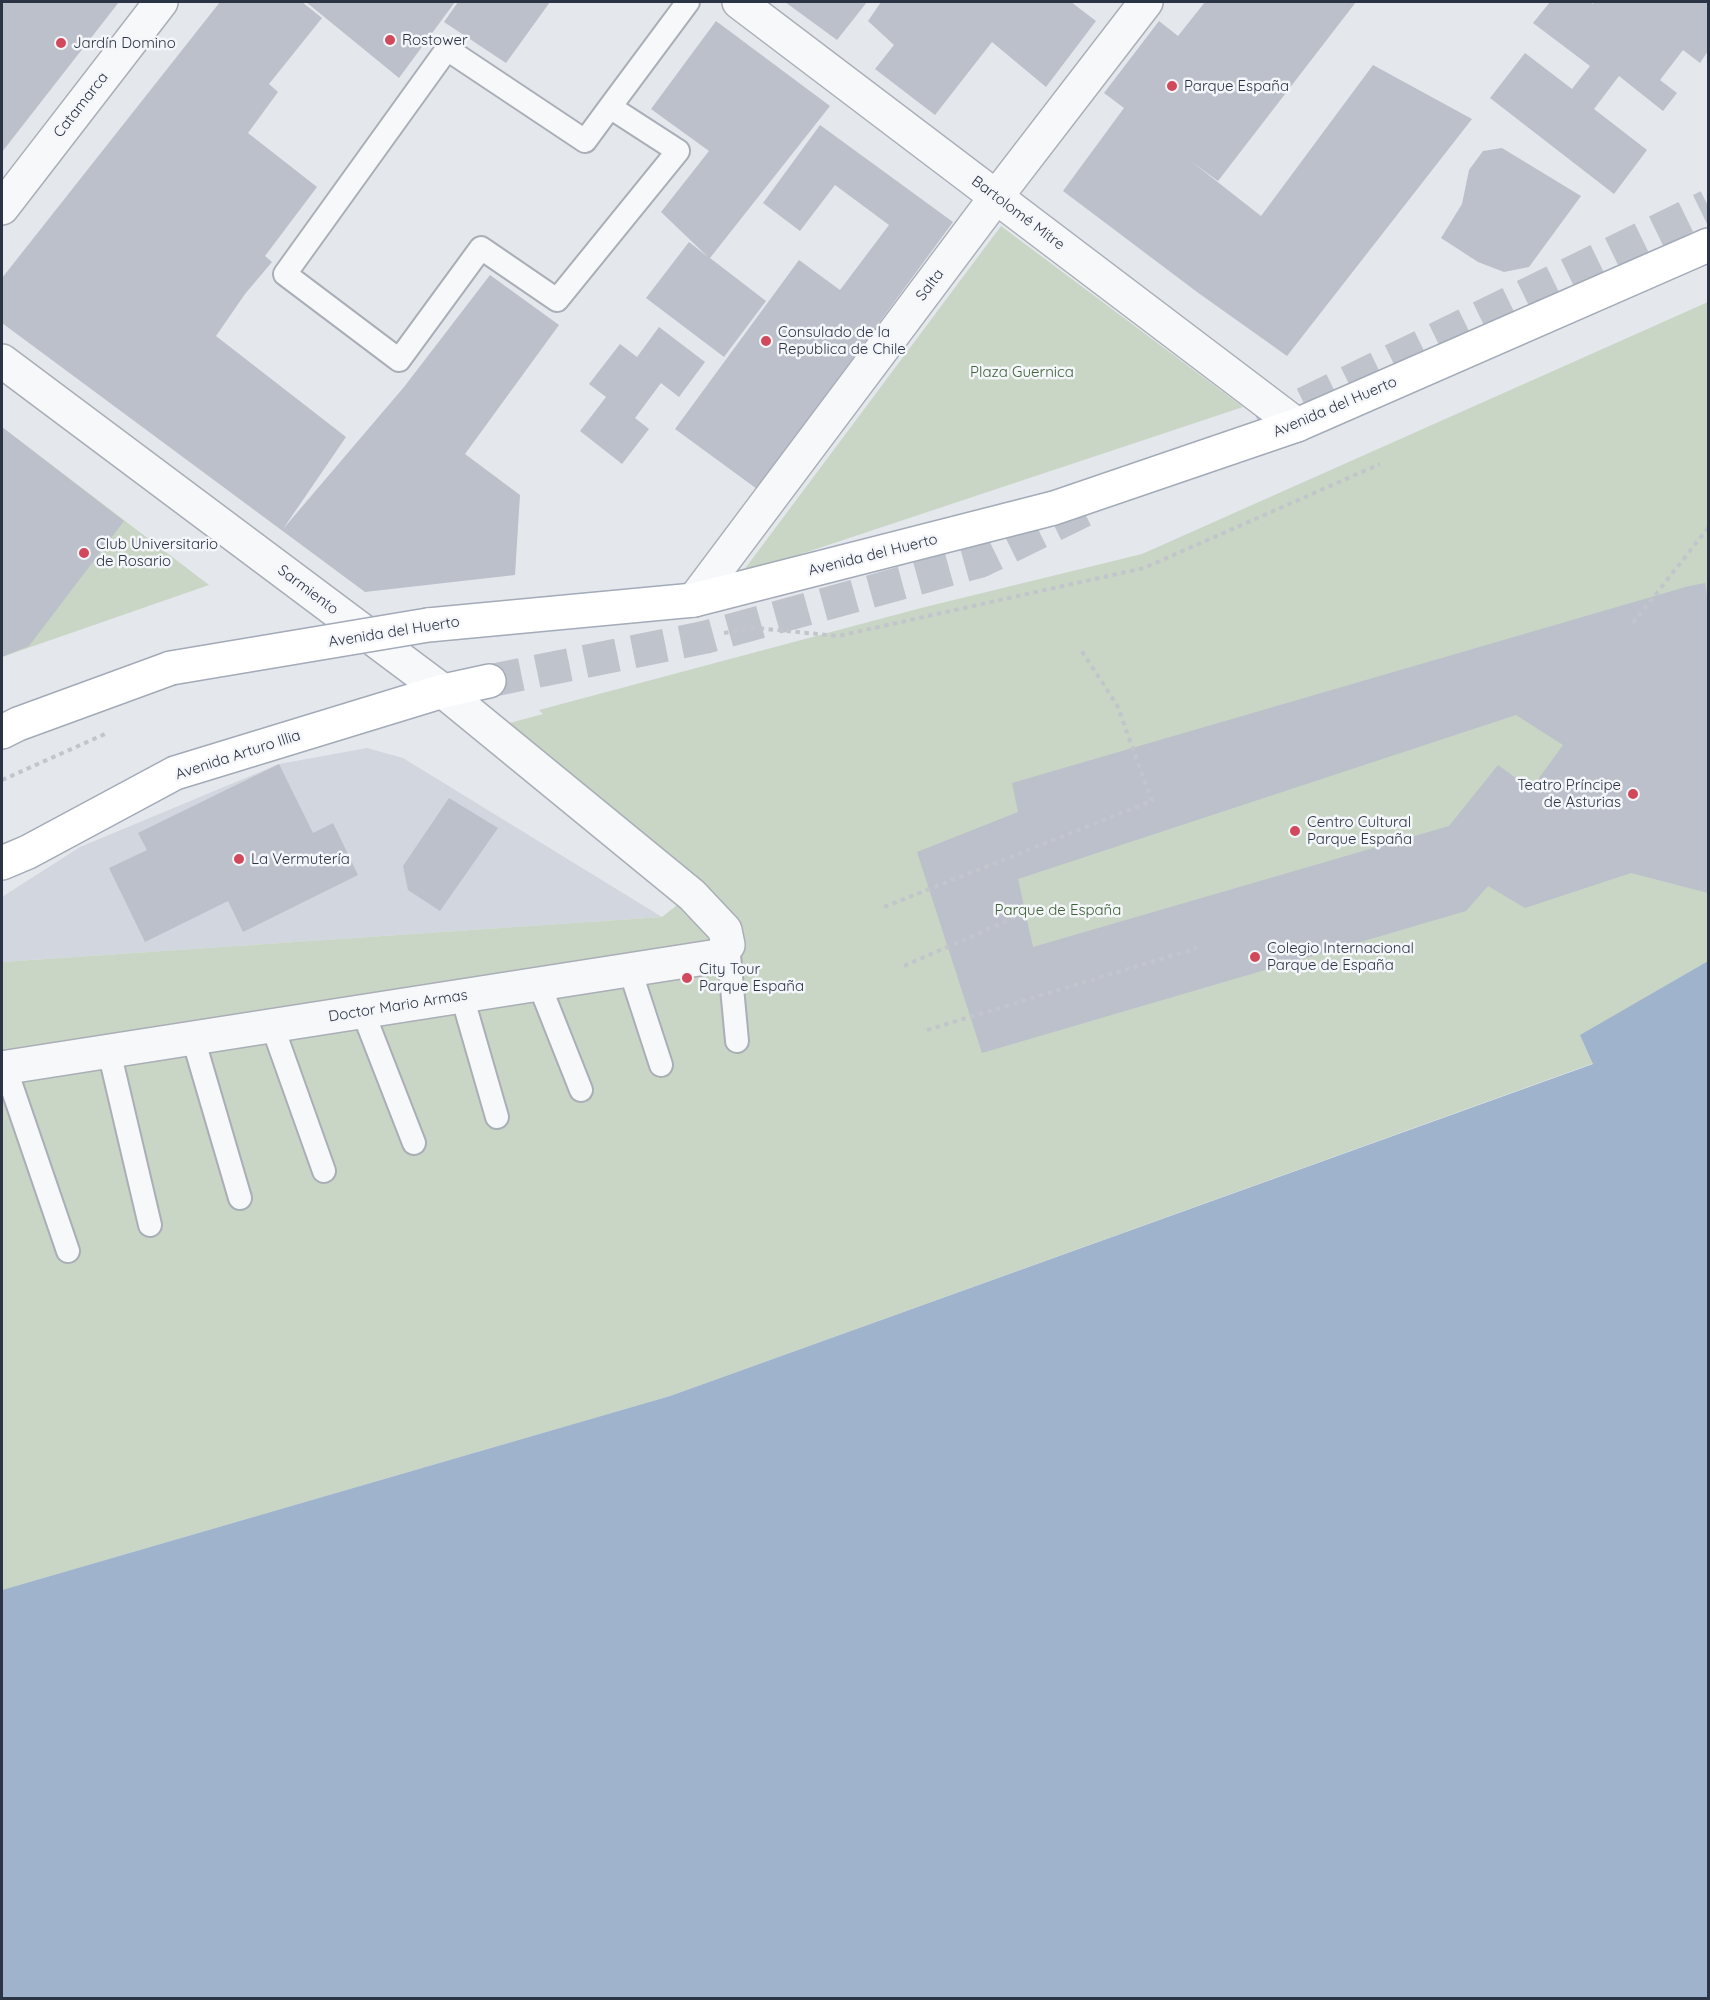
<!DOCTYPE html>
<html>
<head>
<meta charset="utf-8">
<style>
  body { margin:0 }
  #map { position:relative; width:1710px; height:2000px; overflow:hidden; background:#e4e7ec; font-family:Quicksand,sans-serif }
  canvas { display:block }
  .frame { position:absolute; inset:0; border:3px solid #2b3445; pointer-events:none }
</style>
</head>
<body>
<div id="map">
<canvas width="1710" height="2000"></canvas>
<div class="frame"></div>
</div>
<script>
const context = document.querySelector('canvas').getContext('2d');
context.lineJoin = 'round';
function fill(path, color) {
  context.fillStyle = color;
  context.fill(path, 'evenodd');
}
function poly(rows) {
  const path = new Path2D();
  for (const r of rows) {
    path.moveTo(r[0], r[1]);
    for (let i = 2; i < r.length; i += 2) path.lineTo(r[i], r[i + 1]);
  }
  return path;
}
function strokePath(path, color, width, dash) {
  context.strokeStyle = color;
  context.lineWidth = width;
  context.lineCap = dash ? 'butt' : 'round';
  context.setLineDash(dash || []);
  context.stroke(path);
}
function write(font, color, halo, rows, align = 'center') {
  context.font = font + ' Quicksand,sans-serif';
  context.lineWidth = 5;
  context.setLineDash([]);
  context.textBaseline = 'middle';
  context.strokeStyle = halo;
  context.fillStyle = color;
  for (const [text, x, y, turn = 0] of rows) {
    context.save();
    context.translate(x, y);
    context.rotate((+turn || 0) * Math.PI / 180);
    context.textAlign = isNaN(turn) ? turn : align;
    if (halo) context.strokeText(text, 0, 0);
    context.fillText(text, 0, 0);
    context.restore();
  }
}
const built = poly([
  [367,748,403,758,662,917,2,962,2,897,80,847,279,764]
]);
const green = poly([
  [1001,226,1243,407,741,574],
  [1708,302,1708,961,1581,1035,1594,1063,670,1396,2,1590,2,962,662,917,705,883,698,882,506,724,543,714,539,710,921,608,1142,554],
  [2,427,209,585,2,657]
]);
const water = poly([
  [1708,961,1708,1998,2,1998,2,1590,670,1396,1593,1064,1580,1035]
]);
const building = poly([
  [2,2,119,2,2,152],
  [220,2,302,2,322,18,269,84,278,92,248,133,317,187,265,256,272,262,245,294,216,336,346,437,283,529,404,387,490,275,559,325,465,454,520,495,515,575,365,592,2,323,2,278],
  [306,2,455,2,399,78],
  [458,2,550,2,506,63,444,22],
  [785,2,867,2,837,40],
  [881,2,1071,2,1096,21,1046,87,992,42,935,115,875,69,894,45,868,21],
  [1205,2,1356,2,1218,181,1192,162,1261,216,1373,65,1472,119,1287,356,1197,292,1063,191,1124,108,1104,93,1159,21,1178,36],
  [1550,2,1590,2,1593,4,1594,2,1708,2,1708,51,1700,63,1683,50,1660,80,1677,93,1663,111,1619,76,1594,109,1647,150,1614,194,1490,98,1525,53,1572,89,1590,66,1533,23],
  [716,21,830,106,710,258,766,301,724,357,646,298,689,242,708,257,661,212,709,151,651,109],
  [820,125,953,222,757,489,675,429,799,260,840,290,889,225,835,185,800,231,763,203],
  [1502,148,1581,196,1529,267,1504,272,1478,262,1441,238,1462,204,1469,170,1483,151],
  [659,327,705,362,679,397,661,383,635,418,649,429,622,464,580,431,606,397,589,384,620,344,637,357],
  [2,427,124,521,29,646,2,657],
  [1705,583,1708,602,1708,893,1631,873,1525,908,1488,886,1466,911,982,1053,917,852,1018,812,1012,783,1689,586],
  [1516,715,1563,745,1531,789,1498,765,1449,826,1033,947,1018,879],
  [279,764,313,833,333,823,358,875,243,932,228,901,145,942,109,868,147,850,138,833],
  [449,798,498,828,440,911,408,890,403,866]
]);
const primaryTunnel = poly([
  [1260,425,1708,206],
  [489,681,706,637,981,561,1095,505]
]);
const path = poly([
  [1633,623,1708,528],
  [724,633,756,628,838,636,1144,568,1380,464],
  [2,780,105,734],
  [884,907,1152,801,1117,705,1081,650],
  [904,966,1027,912],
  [927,1030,1197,948]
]);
const service = poly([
  [610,107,678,151,557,300,481,248,399,360,285,274,447,49,585,141,610,107,688,2],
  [728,945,737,1041],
  [630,970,661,1065],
  [539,984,581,1090],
  [462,996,497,1117],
  [363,1012,414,1143],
  [272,1025,324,1171],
  [193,1038,240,1198],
  [109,1051,150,1225],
  [5,1067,68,1251]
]);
const minor = poly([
  [739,2,1297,425],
  [2,361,443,691,692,895,725,930,728,945,718,956,2,1068]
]);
const tertiary = poly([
  [2,208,161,2],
  [694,600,996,197,1146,2]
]);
const primary = poly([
  [428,625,694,600,1054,508,1297,425,1708,245],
  [2,732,18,724,171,668],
  [2,863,28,852,175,773,443,691,489,681]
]);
const primaryBridge = poly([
  [171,668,428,625]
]);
const markers = [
  [390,40,6,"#d1495b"],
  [61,43,6,"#d1495b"],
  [1172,86,6,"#d1495b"],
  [766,341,6,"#d1495b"],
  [84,553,6,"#d1495b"],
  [1633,794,6,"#d1495b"],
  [1295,831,6,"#d1495b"],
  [239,859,6,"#d1495b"],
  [1255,957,6,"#d1495b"],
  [687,978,6,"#d1495b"]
];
const poiNames = [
  ["Rostower",402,40],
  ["Jardín Domino",73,43],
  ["Parque España",1184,86],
  ["Consulado de la",778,332],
  ["Republica de Chile",778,349],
  ["Club Universitario",96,544],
  ["de Rosario",96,561],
  ["Teatro Príncipe",1621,785,"right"],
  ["de Asturias",1621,802,"right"],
  ["Centro Cultural",1307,822],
  ["Parque España",1307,839],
  ["La Vermutería",251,859],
  ["Colegio Internacional",1267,948],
  ["Parque de España",1267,965],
  ["City Tour",699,969],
  ["Parque España",699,986]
];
const streetNames = [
  ["Catamarca",81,105,-52],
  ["Bartolomé Mitre",1018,213,37],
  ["Salta",930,285,-53],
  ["Avenida del Huerto",1335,407,-23],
  ["Avenida del Huerto",873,555,-14],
  ["Sarmiento",308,590,37],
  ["Avenida del Huerto",394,632,-9],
  ["Avenida Arturo Illia",238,755,-18],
  ["Doctor Mario Armas",398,1006,-9]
];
const parkNames = [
  ["Plaza Guernica",1022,372],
  ["Parque de España",1058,910]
];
fill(built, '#d2d6de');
fill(green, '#c9d6c5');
fill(water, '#9fb4cc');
fill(building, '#bbc0ca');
strokePath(primaryTunnel, '#bfc3cb', 33, [33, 16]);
strokePath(service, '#a9aeb7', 26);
strokePath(minor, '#a9aeb7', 36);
strokePath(tertiary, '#a9aeb7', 36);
strokePath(primary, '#a3abb8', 36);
strokePath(path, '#c2c5cb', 4, [4.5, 4.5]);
strokePath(service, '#f7f8fa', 22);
strokePath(minor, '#f7f8fa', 33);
strokePath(tertiary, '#f7f8fa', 33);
strokePath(primary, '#fff', 33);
strokePath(primaryBridge, '#a3abb8', 36, []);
strokePath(primaryBridge, '#fff', 33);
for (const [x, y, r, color] of markers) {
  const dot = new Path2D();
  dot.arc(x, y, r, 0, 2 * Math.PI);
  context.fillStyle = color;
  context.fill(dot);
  strokePath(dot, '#f4f6f9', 2);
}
write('15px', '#2b3445', '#f4f6f9', poiNames, 'left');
write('15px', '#2b3445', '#f4f6f9', streetNames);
write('15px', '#3f6138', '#f4f6f9', parkNames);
</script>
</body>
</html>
